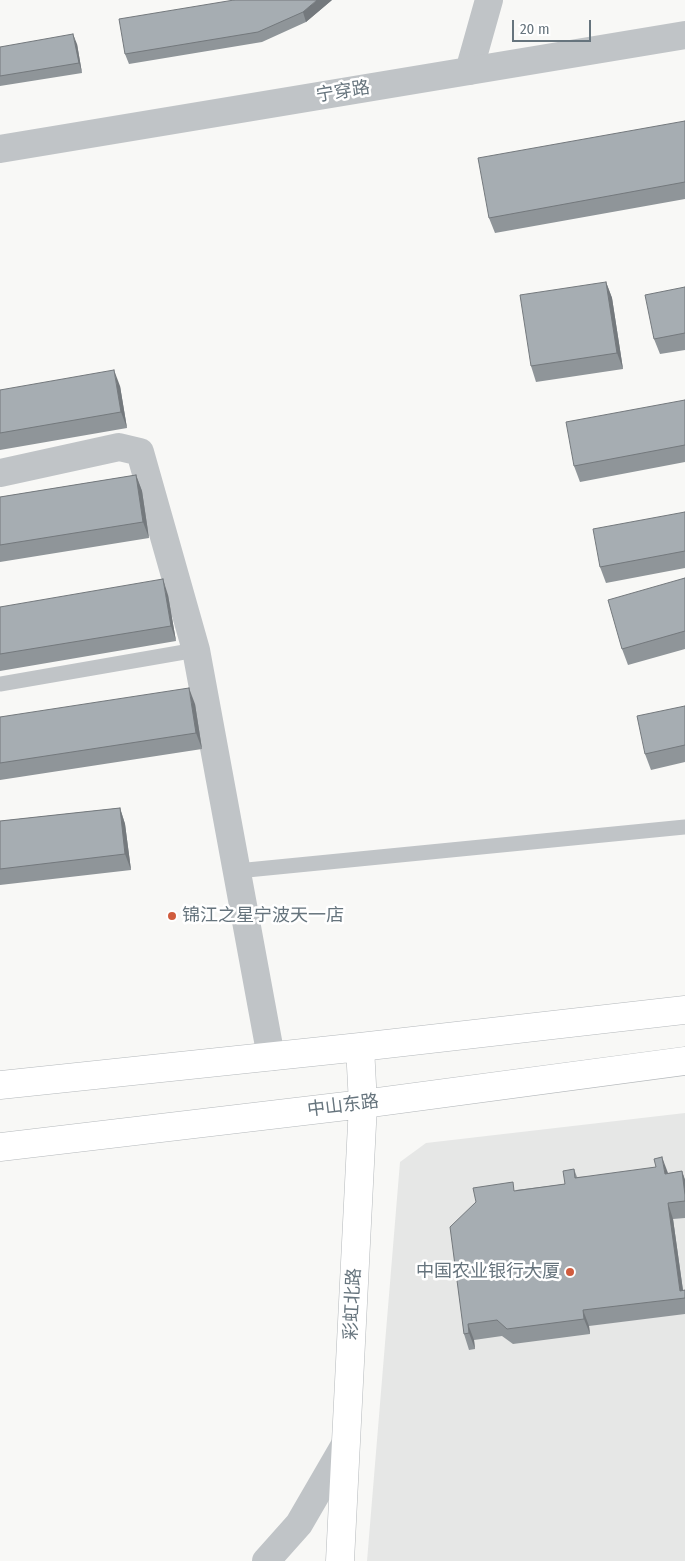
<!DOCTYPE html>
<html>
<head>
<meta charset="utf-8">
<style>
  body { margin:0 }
  #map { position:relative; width:685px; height:1561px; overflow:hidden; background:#f8f8f6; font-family:"Fira Sans Condensed",sans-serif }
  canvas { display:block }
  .scale { position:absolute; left:512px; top:20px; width:79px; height:22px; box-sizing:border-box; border:2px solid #66747d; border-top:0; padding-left:6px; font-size:15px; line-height:18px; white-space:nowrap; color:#66747d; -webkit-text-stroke:4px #fff; paint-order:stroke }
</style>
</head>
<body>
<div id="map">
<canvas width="685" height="1561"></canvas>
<div class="scale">20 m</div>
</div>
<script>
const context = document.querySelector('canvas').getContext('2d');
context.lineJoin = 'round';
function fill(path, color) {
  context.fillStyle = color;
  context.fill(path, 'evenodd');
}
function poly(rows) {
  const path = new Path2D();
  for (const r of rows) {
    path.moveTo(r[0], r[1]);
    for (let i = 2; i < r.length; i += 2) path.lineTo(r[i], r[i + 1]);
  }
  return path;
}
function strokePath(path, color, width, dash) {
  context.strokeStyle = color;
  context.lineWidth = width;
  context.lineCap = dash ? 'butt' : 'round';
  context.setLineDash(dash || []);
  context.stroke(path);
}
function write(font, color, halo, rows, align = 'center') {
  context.font = font + ' "Fira Sans Condensed","Noto Sans SC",sans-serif';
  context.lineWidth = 5;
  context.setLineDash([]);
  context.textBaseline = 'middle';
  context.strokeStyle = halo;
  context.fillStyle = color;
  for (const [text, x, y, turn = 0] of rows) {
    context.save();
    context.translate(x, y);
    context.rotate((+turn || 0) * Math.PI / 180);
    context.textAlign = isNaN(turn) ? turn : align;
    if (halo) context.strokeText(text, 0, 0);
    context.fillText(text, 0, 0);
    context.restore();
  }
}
const built = poly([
  [685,1113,685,1561,367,1561,400,1162,426,1143]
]);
const service = poly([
  [0,684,196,650],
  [237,871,685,827]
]);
const minor = poly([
  [469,71,489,0],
  [0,473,119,447,140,452,196,650,271,1057],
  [266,1561,299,1524,346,1443]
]);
const tertiary = poly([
  [0,149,685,35]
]);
const primary = poly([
  [0,1085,360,1047,685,1010],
  [0,1147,363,1104,685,1061],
  [340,1561,363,1104,360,1047]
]);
const wall = poly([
  [332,0,306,22,262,42,129,64,125,54],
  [77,44,82,73,0,86,0,47],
  [685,121,685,199,495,233,489,218],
  [606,282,612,298,623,369,536,382,531,366],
  [685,287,685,350,660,354,654,339],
  [120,386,127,428,0,450,0,390],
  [685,400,685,462,580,482,574,466],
  [136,475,142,491,149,538,0,562,0,497],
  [685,512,685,568,606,583,600,567],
  [685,578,685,649,628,665,622,649],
  [168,595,176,641,0,671,0,607],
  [195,704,202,749,0,780,0,717],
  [685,706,685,762,651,770,645,754],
  [120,808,125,824,131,870,0,885,0,821],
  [574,1169,577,1177,668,1173,682,1171,685,1180,685,1218,673,1219,683,1290,685,1290,685,1314,589,1326,590,1334,513,1344,502,1336,474,1340,475,1349,469,1350,464,1334,516,1190,565,1184]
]);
const shadedWall = poly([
  [317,0,332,0,306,22,303,12],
  [73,34,77,44,82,73,79,63],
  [606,282,612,298,623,369,617,353],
  [114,370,120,386,127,428,121,412],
  [136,475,142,491,149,538,143,522],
  [163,579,168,595,176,641,171,626],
  [189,688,195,704,202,749,196,733],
  [120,808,125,824,131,870,125,854],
  [662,1157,668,1173,665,1174],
  [682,1171,685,1180,685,1195],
  [668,1203,673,1219,684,1298,680,1291],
  [583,1310,589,1326,590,1334,584,1319],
  [468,1324,474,1340,475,1349,469,1333]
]);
const building = poly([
  [234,0,317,0,303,12,258,32,125,54,119,19,234,0],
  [73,34,79,63,0,76,0,47,73,34],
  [685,121,685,182,489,218,478,158,685,121],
  [606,282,617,353,531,366,520,295,606,282],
  [685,287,685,333,654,339,645,295,685,287],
  [114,370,121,412,0,433,0,390,114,370],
  [685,400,685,445,574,466,566,422,685,400],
  [136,475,143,522,0,545,0,497,136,475],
  [685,512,685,551,600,567,593,529,685,512],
  [685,578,685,631,622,649,608,600,685,578],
  [163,579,171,626,0,654,0,607,163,579],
  [189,688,196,733,0,763,0,717,189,688],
  [685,706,685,745,645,754,637,716,685,706],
  [120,808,125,854,0,869,0,821,120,808],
  [662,1157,665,1174,682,1171,685,1195,685,1201,668,1203,680,1291,685,1290,685,1298,583,1310,584,1319,507,1329,497,1320,468,1324,469,1333,464,1334,450,1227,476,1202,473,1188,513,1182,514,1191,565,1184,563,1171,574,1169,575,1178,656,1167,654,1159,662,1157]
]);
const markers = [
  [172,916,5,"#d05c3e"],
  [570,1272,5,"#d05c3e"]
];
const streetNames = [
  ["宁穿路",343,92,-9],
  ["中山东路",343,1106,-7],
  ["彩虹北路",353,1304,-87]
];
const poiNames = [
  ["锦江之星宁波天一店",182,916],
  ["中国农业银行大厦",560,1272,"right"]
];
fill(built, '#e6e7e6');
strokePath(primary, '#b4b8bb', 29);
strokePath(service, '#c0c4c7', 15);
strokePath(minor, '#c0c4c7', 28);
strokePath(tertiary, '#c0c4c7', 28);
strokePath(primary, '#fff', 28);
fill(wall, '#8f9599');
fill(shadedWall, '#74797d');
fill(building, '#a6adb2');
strokePath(building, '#74797d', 1);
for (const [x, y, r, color] of markers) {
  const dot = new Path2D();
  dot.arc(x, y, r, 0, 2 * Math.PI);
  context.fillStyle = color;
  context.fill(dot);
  strokePath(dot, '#fff', 2);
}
write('18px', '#66747d', '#fff', streetNames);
write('18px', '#66747d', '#fff', poiNames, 'left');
</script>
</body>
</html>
